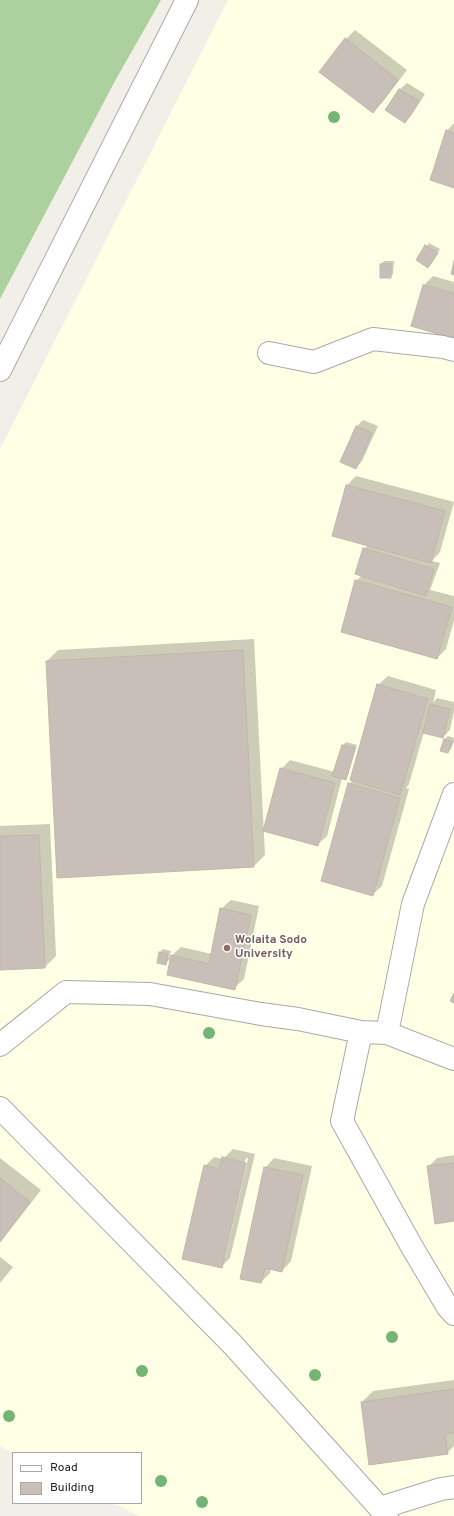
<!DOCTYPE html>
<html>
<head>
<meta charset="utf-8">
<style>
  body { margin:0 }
  #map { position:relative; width:454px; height:1516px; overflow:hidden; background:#f2efe9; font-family:Overpass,sans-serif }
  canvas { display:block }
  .legend { position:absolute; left:12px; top:1452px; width:130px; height:52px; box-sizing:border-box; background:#fff; border:1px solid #a7a7a7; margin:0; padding:5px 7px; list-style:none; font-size:12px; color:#222 }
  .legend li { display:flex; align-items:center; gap:8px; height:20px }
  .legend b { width:20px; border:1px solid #a7a7a7 }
</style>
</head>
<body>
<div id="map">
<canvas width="454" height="1516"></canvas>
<ul class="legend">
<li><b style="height:5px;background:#fff"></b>Road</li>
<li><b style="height:11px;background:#c7bfb8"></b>Building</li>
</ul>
</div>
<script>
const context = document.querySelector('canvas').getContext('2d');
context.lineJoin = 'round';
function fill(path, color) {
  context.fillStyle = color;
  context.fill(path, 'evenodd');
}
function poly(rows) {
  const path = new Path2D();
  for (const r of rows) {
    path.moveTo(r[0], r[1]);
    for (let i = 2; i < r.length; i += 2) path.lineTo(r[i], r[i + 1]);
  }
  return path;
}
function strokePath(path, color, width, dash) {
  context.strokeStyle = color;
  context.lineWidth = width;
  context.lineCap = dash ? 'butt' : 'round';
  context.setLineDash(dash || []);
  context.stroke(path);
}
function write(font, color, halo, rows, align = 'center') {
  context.font = font + ' Overpass,sans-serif';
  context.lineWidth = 3;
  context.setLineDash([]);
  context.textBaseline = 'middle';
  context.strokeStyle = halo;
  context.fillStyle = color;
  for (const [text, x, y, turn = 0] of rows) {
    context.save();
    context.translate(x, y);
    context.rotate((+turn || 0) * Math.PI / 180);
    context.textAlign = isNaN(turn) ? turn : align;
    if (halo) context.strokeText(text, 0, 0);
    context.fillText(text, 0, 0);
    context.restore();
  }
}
const education = poly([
  [228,0,454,0,454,1516,139,1516,113,1503,141,1503,141,1453,14,1453,0,1446,0,449]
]);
const forest = poly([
  [0,0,161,0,115,81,0,299]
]);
const shadow = poly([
  [355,30,407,70,382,103,372,112,346,39],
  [407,83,425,94,411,116,405,122,387,110,400,89],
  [453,124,454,124,454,187,447,131],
  [429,243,440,249,431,264,417,260],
  [384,261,394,261,393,274,390,277,381,264],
  [433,276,454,282,454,338,412,326,424,285],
  [363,420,378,426,362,461,356,468,341,461,357,426],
  [356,476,454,502,440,552,432,561,440,563,430,590,454,596,454,620,446,649,437,658,356,581,362,575,364,549,368,545,333,535,347,485],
  [254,639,265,855,254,866,58,877,47,661,58,650],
  [388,676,436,690,433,703,437,698,454,702,454,711,450,730,443,737,424,732,409,784,406,788,409,789,382,886,372,895,349,784,353,780,378,685],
  [448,736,454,738,454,741,451,749,448,752,445,739],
  [346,742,357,745,348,775,345,778,342,778,327,836,317,845,281,769,290,760,335,772,343,745],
  [50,824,56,956,45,967,0,969,0,826],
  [231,900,259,906,244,979,234,988,171,958,166,963,160,952,163,949,171,951,169,958,181,947,212,954,221,909],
  [233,1149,255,1154,230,1258,221,1267,205,1166,214,1157,223,1159],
  [246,1158,248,1158,225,1258,223,1258],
  [454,1155,454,1220,428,1167,437,1158],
  [0,1158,41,1190,0,1243],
  [274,1158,312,1166,291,1261,282,1271,271,1268,270,1273,261,1282,265,1168],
  [0,1257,13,1267,0,1283],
  [454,1380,454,1446,447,1453,362,1402,373,1391]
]);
const building = poly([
  [345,38,398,80,373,113,319,72,345,38],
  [399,89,419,101,405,123,385,110,399,89],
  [446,130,454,133,454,188,430,180,446,130],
  [425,245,438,253,428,268,416,260,425,245],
  [454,261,454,275,451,274,454,261],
  [380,264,391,264,391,278,380,278,380,264],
  [423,285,454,293,454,339,411,326,423,285],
  [356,426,372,433,356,469,340,462,356,426],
  [346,485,445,511,431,563,332,536,346,485],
  [363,548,434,569,426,596,355,574,363,548],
  [355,580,452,607,437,659,341,632,355,580],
  [243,650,254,867,57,878,46,661,243,650],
  [377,684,428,699,400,795,350,780,377,684],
  [430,704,450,709,443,738,423,733,430,704],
  [444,739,452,742,448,753,440,751,444,739],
  [342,745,355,748,346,780,332,776,342,745],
  [280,768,335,783,318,846,263,831,280,768],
  [348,783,400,798,373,896,321,881,348,783],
  [39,835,45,968,0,970,0,836,39,835],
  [220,908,251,915,235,990,167,975,171,955,209,964,220,908],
  [159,952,168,954,166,965,157,963,159,952],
  [454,993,454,1003,450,1001,454,993],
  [222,1157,246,1163,222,1268,182,1259,204,1165,219,1169,222,1157],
  [454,1163,454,1221,435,1224,427,1166,454,1163],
  [264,1167,303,1175,282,1272,265,1268,261,1283,240,1279,264,1167],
  [0,1178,30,1202,0,1241,0,1178],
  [454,1389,454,1433,445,1434,448,1454,369,1465,361,1402,454,1389]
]);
const minor = poly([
  [269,353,314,362,373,339,443,347,454,350],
  [0,370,187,0],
  [361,1032,342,1121,412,1247,447,1306,454,1314],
  [387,1033,413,904,454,794],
  [0,1045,66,992,150,994,261,1014,298,1019,361,1032,387,1033,454,1059],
  [0,1108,233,1345,387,1516],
  [380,1508,441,1489,454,1487]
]);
const trees = [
  [334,117],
  [209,1033],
  [392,1337],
  [142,1371],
  [315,1375],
  [9,1416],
  [161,1481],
  [202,1502]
];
const markers = [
  [227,948,4,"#8d6e63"]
];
const educationNames = [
  ["Wolaita Sodo",235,941],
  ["University",235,955]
];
fill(education, '#ffffe5');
fill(forest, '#add19e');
fill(shadow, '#0003');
fill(building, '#c7bfb8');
strokePath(building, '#c4b6ab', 1);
strokePath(minor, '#a9a9a9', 24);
strokePath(minor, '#fff', 22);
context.fillStyle = '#74b475';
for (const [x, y] of trees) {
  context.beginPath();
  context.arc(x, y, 6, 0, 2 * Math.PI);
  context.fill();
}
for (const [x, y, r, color] of markers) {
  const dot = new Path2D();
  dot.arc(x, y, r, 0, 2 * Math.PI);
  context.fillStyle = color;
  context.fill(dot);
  strokePath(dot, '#fff', 1.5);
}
write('bold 12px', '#785e54', '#fff', educationNames, 'left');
</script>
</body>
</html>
